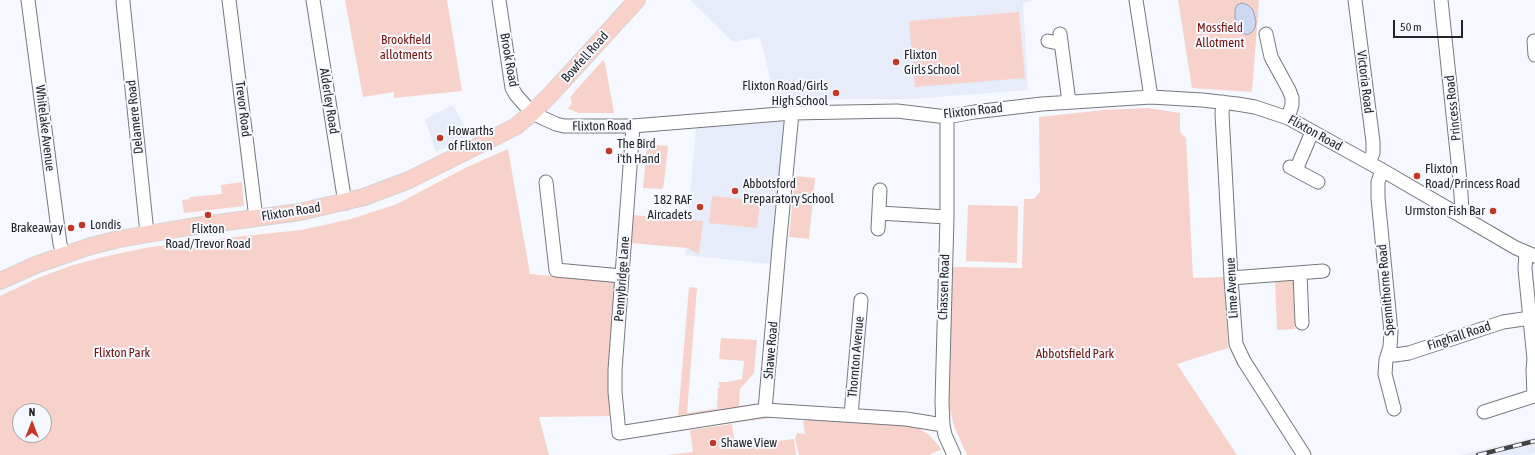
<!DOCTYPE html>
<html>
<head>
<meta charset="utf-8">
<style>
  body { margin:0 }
  #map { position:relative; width:1535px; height:455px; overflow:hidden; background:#f5f8fe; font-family:"Asap Condensed",sans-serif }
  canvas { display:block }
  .north { position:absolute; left:12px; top:403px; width:40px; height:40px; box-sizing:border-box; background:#f5f8fe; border:1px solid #a1a4a8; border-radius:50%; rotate:0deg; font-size:11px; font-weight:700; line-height:16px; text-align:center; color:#242527 }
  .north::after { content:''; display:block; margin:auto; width:14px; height:18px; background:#c33725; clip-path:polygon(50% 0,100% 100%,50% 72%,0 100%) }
  .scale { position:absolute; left:1393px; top:20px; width:70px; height:18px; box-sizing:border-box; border:2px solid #242527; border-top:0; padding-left:5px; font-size:12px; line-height:14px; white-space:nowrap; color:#242527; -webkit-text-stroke:3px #f5f8fe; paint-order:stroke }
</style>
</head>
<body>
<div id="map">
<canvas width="1535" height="455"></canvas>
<div class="north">N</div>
<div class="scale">50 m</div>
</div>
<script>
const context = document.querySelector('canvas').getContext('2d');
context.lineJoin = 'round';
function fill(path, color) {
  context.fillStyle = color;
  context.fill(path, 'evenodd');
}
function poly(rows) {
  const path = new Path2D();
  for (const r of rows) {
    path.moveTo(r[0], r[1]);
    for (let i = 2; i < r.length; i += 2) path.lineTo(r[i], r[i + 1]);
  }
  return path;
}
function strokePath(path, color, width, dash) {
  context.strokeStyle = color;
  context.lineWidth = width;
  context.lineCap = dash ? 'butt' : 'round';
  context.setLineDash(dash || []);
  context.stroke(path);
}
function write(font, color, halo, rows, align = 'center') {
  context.font = font + ' "Asap Condensed",sans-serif';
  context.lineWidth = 4;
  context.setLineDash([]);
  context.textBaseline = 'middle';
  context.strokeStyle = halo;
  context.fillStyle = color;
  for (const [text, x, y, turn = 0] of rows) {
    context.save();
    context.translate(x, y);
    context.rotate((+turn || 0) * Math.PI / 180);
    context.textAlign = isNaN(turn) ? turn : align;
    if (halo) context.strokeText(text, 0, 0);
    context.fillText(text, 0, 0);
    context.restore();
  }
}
const built = poly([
  [690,0,1035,0,1023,3,1028,90,911,99,849,99,776,102,760,37,733,42],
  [453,105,470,136,436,152,425,119],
  [786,121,771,264,685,255,696,127],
  [1535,437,1535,453,1528,455,1461,455]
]);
const green = poly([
  [345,0,447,0,462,91,394,98,394,92,363,97],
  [1178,0,1259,0,1252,92,1192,88],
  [1019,12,1025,78,915,87,909,21],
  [603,60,605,63,614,113,579,113,568,109,572,102,570,97],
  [1148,108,1180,113,1180,132,1186,138,1193,278,1224,277,1228,348,1177,364,1237,455,967,455,954,426,948,402,947,388,953,267,1022,268,1024,199,1034,199,1040,192,1039,117,1104,110],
  [647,144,668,146,664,183,663,188,661,189,643,188],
  [508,149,530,274,617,282,613,416,539,417,549,455,0,455,0,296,38,278,70,266,103,257,145,248,189,242,190,248,198,247,197,241,301,230,351,219,397,204,465,168],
  [20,411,44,411,44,435,20,435],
  [795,176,815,178,809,239,789,237],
  [242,182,244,206,184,213,182,200,190,199,190,197,222,194,221,185],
  [712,196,760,201,757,228,709,223],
  [968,205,1018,206,1017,263,966,261],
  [633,215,703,221,699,253,694,252,688,248,630,243],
  [1293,279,1295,329,1277,330,1275,280],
  [689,287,697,288,687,413,720,408,717,408,718,388,720,387,718,382,727,382,742,379,744,361,719,359,721,338,757,340,754,373,740,389,739,406,761,403,763,406,678,418],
  [766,413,779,417,633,436],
  [820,417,915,426,929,435,940,447,941,450,935,452,929,455,799,455,795,439,797,433,805,434,803,421,815,419],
  [732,424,735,446,794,439,796,455,666,455,693,452,690,430]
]);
const water = poly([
  [1242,3,1248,5,1253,10,1256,21,1255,28,1252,32,1247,35,1242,32,1237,25,1235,17,1235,10,1237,5,1242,3]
]);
const minor = poly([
  [28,0,60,244,64,255],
  [229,0,256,218],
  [313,0,345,203],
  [499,0,512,88,516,95,532,113,556,124,564,126,633,126,792,113,897,111,947,117,974,112,1042,104,1151,97,1202,100,1237,104,1255,107,1288,118,1382,170,1516,248,1535,256],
  [1136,0,1151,97],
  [1355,0,1373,142,1373,153,1369,163],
  [1441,0,1460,181,1462,209,1458,214],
  [123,2,147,233],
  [1060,34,1069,102],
  [1266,34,1271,57,1289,90,1292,98,1292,105,1288,118],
  [1048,41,1058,43,1061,46],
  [1534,41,1535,55],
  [1223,102,1222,114,1231,278,1236,344,1244,361,1304,455],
  [792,113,780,237,765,410,906,419,943,425],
  [947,117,947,217,942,402,943,425,945,435,954,455],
  [633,126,615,370,615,392,619,433,765,410],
  [1290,167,1318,182],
  [1296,170,1312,132],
  [1382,170,1378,182,1378,198,1391,332,1390,347,1386,360,1385,374,1394,409],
  [546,182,556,270,622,276],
  [879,213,947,217],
  [878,229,880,190],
  [1300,273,1302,323],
  [1231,278,1323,271],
  [1388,354,1395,355,1409,353,1503,322,1530,318],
  [1484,412,1534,396,1533,370,1534,359,1525,269,1526,253],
  [851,415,861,300]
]);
const major = poly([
  [0,281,38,264,91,246,119,239,189,227,300,212,364,197,409,180,515,127,532,113,551,94,637,0]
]);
const rail = poly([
  [1478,455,1535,441]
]);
const markers = [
  [896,62,4,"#c33725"],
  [836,93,4,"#c33725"],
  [440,138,4,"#c33725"],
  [609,151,4,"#c33725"],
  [1417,176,4,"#c33725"],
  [735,191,4,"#c33725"],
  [700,207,4,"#c33725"],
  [1493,211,4,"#c33725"],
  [208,215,4,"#c33725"],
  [82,225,4,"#c33725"],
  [71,228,4,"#c33725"],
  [713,443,4,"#c33725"]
];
const parkNames = [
  ["Mossfield",1220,28],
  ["Allotment",1220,43],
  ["Brookfield",406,40],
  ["allotments",406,55],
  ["Flixton Park",122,353],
  ["Abbotsfield Park",1075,354]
];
const poiNames = [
  ["Flixton",904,55],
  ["Girls School",904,70],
  ["Flixton Road/Girls",828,86,"right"],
  ["High School",828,101,"right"],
  ["Howarths",448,131],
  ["of Flixton",448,146],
  ["The Bird",617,144],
  ["i'th Hand",617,159],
  ["Flixton",1425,169],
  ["Road/Princess Road",1425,184],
  ["Abbotsford",743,184],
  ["Preparatory School",743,199],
  ["182 RAF",692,200,"right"],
  ["Aircadets",692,215,"right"],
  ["Urmston Fish Bar",1485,211,"right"],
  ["Londis",90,225],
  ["Brakeaway",63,228,"right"],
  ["Flixton",208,229,"center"],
  ["Road/Trevor Road",208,244,"center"],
  ["Shawe View",721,443]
];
const streetNames = [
  ["Bowfell Road",585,57,-48],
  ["Brook Road",509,60,80],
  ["Victoria Road",1365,82,83],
  ["Alderley Road",329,101,81],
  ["Princess Road",1453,108,-96],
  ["Trevor Road",243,109,83],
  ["Flixton Road",973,111,-6],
  ["Delamere Road",135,117,-96],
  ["Flixton Road",602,126,-1],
  ["Whitelake Avenue",45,128,83],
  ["Flixton Road",1315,133,29],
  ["Flixton Road",291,212,-9],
  ["Pennybridge Lane",622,279,-86],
  ["Chassen Road",944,287,-88],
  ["Lime Avenue",1232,288,-93],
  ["Spennithorne Road",1386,290,-95],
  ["Finghall Road",1459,336,-18],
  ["Shawe Road",771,350,-85],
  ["Thornton Avenue",856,357,-85]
];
fill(built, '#e6ecf9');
fill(green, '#f7d2cb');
fill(water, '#ccd7f2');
strokePath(water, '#9aa2b5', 1);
strokePath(minor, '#75787e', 15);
strokePath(major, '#d3d3d4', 18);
strokePath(minor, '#fff', 13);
strokePath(major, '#f9d1c9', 16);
strokePath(rail, '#424345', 4.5);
strokePath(rail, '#f5f8fe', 3, [9]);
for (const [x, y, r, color] of markers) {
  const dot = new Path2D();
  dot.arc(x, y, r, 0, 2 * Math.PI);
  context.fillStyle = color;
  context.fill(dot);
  strokePath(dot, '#f5f8fe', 1.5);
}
write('13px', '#72160b', '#f5f8fe', parkNames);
write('13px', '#242527', '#f5f8fe', poiNames, 'left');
write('13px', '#242527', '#f5f8fe', streetNames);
</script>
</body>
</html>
